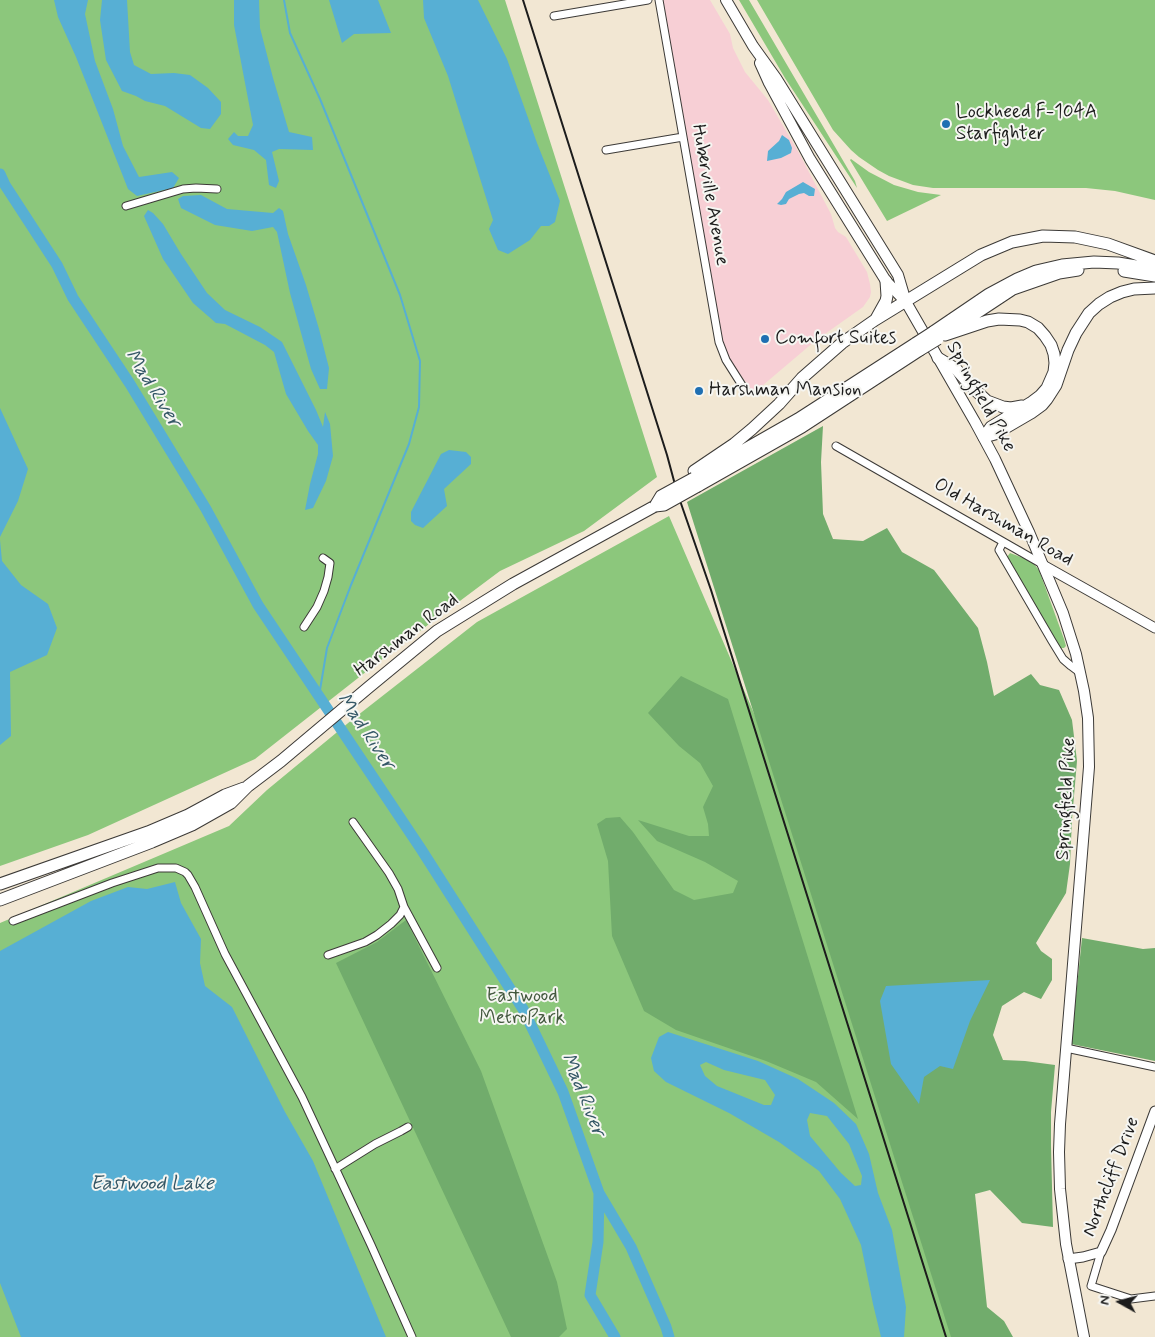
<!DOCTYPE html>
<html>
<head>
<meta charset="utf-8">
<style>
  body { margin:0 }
  #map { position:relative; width:1155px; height:1337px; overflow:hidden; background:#f2e7d3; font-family:Mynerve,sans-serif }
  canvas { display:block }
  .north { position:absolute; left:1095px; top:1277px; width:50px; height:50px; -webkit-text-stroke:4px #f6f6f2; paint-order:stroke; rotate:277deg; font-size:14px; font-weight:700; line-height:20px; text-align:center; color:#1c1c1c }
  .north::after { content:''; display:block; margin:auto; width:18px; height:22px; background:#1c1c1c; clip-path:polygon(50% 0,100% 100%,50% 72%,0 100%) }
</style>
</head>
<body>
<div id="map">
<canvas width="1155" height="1337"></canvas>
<div class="north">N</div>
</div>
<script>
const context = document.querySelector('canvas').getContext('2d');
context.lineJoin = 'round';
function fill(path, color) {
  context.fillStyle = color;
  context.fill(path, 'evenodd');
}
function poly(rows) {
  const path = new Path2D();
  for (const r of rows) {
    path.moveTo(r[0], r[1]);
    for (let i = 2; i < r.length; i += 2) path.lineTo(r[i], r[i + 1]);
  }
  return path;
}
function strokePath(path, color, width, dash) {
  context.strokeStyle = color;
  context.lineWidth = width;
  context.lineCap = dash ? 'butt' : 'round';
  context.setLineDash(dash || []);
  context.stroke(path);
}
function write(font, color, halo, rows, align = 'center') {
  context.font = font + ' Mynerve,sans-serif';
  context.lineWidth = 4;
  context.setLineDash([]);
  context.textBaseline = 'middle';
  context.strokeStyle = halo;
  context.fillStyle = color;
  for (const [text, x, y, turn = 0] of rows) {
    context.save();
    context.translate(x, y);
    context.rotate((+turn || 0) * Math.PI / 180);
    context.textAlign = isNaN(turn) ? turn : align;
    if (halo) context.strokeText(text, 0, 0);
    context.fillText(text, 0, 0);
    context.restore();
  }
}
const built = poly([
  [663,0,710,0,730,34,733,48,745,72,768,100,799,153,831,214,835,228,838,232,846,237,867,272,870,284,871,292,870,297,863,307,815,341,762,386,753,392,727,356,721,340]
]);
const green = poly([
  [0,0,505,0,657,477,584,531,500,571,381,660,255,759,88,835,0,866],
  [739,0,749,0,855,181,857,188,785,78],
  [757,0,1155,0,1155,200,1115,191,1086,188,933,188,913,185,889,176,878,170,859,157,851,150,833,130],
  [851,159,869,172,894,185,918,192,941,195,887,221,850,160],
  [669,516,837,906,964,1337,0,1337,0,923,229,826,267,790,353,719,477,622],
  [1010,553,1026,559,1033,563,1039,570,1064,639,1066,646,1064,648,1060,648,1007,557]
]);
const forest = poly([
  [823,426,821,462,823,514,833,539,863,541,887,528,902,552,934,570,978,628,987,662,994,696,1031,674,1040,685,1059,690,1072,720,1077,761,1072,819,1070,864,1066,893,1036,943,1041,951,1052,959,1052,980,1041,999,1024,992,1002,1006,993,1035,1003,1060,1025,1061,1055,1065,1051,1112,1051,1146,1053,1227,1022,1223,990,1190,975,1194,987,1307,1004,1321,1013,1337,951,1337,687,502],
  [681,676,728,699,858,1119,816,1082,766,1061,676,1030,644,1011,612,936,608,861,597,824,606,818,620,817,633,832,674,890,694,900,733,893,738,881,705,862,657,841,638,820,689,836,709,836,708,824,703,807,713,786,700,763,679,746,648,713],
  [406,920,481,1071,557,1282,567,1329,559,1337,511,1337,336,963,377,942],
  [1082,938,1143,949,1155,948,1155,1061,1071,1044]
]);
const water = poly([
  [54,0,88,0,85,14,95,61,113,109,123,146,139,177,172,172,179,178,173,188,137,196,128,189,76,57,58,17],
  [102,0,127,0,130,52,134,65,151,74,174,73,190,75,208,88,221,102,221,114,210,129,201,128,165,106,145,101,136,96,122,91,106,60,100,20],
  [234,0,259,0,260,28,273,78,289,132,312,137,313,150,279,149,272,152,279,181,276,188,269,185,266,160,254,150,233,145,228,139,234,132,238,136,248,136,253,125,234,25],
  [329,0,378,0,391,33,354,34,342,43],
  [423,0,478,0,507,59,537,143,560,201,555,222,549,226,541,226,530,240,508,254,498,250,489,229,493,220,448,76,424,18],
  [782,135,789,140,792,148,791,153,781,158,767,161,768,151,779,141],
  [803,182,815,189,814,196,809,196,804,193,799,194,789,199,786,204,781,205,777,204,782,199,786,192],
  [201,195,227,209,273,213,279,208,283,211,288,234,306,285,319,329,329,368,327,389,320,389,311,369,290,293,277,232,273,227,252,231,215,225,181,208,178,199,183,196],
  [148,210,153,213,163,224,181,254,207,293,225,310,260,327,282,342,316,410,323,427,325,412,330,424,333,456,326,481,313,508,305,510,310,484,318,454,318,445,308,431,286,394,274,352,265,345,225,324,216,323,193,303,163,259,144,216],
  [0,408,28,469,18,501,0,537],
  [449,450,466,452,471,457,471,464,444,489,447,506,423,528,415,525,411,521,411,512,441,454],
  [0,540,2,561,21,585,48,604,57,628,47,655,10,672,11,736,0,745],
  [175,882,181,903,201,939,200,963,205,986,232,1007,285,1112,313,1161,386,1337,21,1337,0,1283,0,951,91,901,128,887,147,889],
  [990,980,970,1021,953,1069,940,1066,924,1077,919,1104,891,1064,880,1001,886,986],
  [668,1032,758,1061,798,1079,834,1103,856,1124,869,1154,878,1193,892,1230,906,1307,904,1337,881,1337,873,1304,861,1245,840,1199,819,1171,779,1142,729,1113,666,1082,654,1071,651,1058,659,1037],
  [706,1062,724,1070,765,1080,775,1095,771,1105,764,1105,717,1086,705,1076,700,1065],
  [810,1113,827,1116,849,1144,862,1176,861,1185,855,1186,841,1173,810,1136,807,1120]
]);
const stream = poly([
  [284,0,290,33,320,99,400,295,420,361,419,407,409,444,351,585,327,648,319,696]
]);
const river = poly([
  [0,174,5,185,57,265,73,298,130,384,206,509,258,605,421,849,523,1009,563,1092,599,1193,598,1242,590,1295,615,1337],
  [599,1193,631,1247,666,1327,669,1337]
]);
const minor = poly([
  [659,0,719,342,726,360,745,390],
  [554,16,648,0],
  [606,150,683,137],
  [126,206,183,189,196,188,217,189],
  [836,446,1042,564],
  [1003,542,999,550,1052,641,1063,659,1071,666,1079,672],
  [304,627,317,607,324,591,328,577,330,563,323,558],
  [404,907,437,968],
  [13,921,112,883,158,868,176,868,185,872,188,875,195,887,225,954,302,1097,371,1245,412,1337],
  [328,955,365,942,377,935,391,924,400,915,404,907,398,889,389,873,353,822],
  [1066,1048,1155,1067],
  [335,1169,375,1144,401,1131,408,1127],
  [1101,1252,1091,1286,1131,1299,1155,1296]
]);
const tertiary = poly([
  [1043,565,1155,628],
  [1068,1259,1083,1257,1101,1252,1111,1230,1155,1111]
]);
const secondary = poly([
  [726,0,753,46,776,78,898,275,906,302,975,422,995,459,1029,532,1063,613,1076,654,1084,691,1088,718,1089,767,1060,1124,1059,1152,1060,1189,1066,1244,1084,1337],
  [760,63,769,83,810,159,886,281,904,300]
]);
const primary = poly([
  [1124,271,1155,276],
  [876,319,886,301,887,296,886,281],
  [954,328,1013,289,1059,273,1078,270],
  [933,332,989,294,1017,279,1036,271,1062,265,1094,262,1118,263,1155,269],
  [945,335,987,321,999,319,1020,320,1028,322,1038,328,1045,336,1051,345,1054,354,1055,363,1054,372,1047,388,1040,396,1032,402,991,427,984,437],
  [938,358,956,369,971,386,987,401,1003,407,1011,408,1022,406],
  [984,437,995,434,1031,413,1042,405,1047,399,1056,385,1068,350,1076,333,1089,313,1099,304,1110,297,1122,292,1134,289,1155,288],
  [694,471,734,444,752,429,779,404,802,378,842,343,875,320,981,255,1012,242,1043,236,1075,237,1108,244,1155,261],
  [698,476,798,419,916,343],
  [698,486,802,427,920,350],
  [0,884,148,832,188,815,225,795,244,788],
  [0,900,152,842,192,825,231,803,248,786,281,761,369,687,437,631,513,584,655,506]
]);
const rail = poly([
  [523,0,667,455,677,492,711,590,946,1337]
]);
const primaryBridge = poly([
  [916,343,933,332],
  [920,350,938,339],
  [655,506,661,496,694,478],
  [655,506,664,505,698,486]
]);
const markers = [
  [946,124,5,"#1f6fb2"],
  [765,339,5,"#1f6fb2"],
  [699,391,5,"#1f6fb2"]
];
const poiNames = [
  ["Lockheed F-104A",956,113],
  ["Starfighter",956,135],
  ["Comfort Suites",775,339],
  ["Harshman Mansion",709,391]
];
const streetNames = [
  ["Huberville Avenue",709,195,80],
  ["Springfield Pike",980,397,61],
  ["Old Harshman Road",1003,523,30],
  ["Harshman Road",407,636,-37],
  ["Springfield Pike",1067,799,-87],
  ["Northcliff Drive",1112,1177,-69]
];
const parkNames = [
  ["Eastwood",522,997],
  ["MetroPark",522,1019]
];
const waterNames = [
  ["Mad River",152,389,58],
  ["Mad River",365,732,56],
  ["Mad River",582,1095,68],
  ["Eastwood Lake",152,1185]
];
fill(built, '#f7cfd5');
fill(green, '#8cc77c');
fill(forest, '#71ac6c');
fill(water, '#57afd4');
strokePath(stream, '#57afd4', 2);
strokePath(river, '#57afd4', 11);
strokePath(minor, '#3c3a37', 9);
strokePath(tertiary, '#3c3a37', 11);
strokePath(secondary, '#3c3a37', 12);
strokePath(primary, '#3c3a37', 13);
strokePath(minor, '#fff', 7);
strokePath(tertiary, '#fff', 9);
strokePath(secondary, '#fff', 10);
strokePath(primary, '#fff', 11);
strokePath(rail, '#1c1c1c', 2);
strokePath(primaryBridge, '#3c3a37', 13, []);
strokePath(primaryBridge, '#fff', 11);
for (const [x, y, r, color] of markers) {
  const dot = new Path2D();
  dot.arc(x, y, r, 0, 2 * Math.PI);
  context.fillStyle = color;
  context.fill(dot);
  strokePath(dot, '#f6f6f2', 2);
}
write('19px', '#1c1c1c', '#f6f6f2', poiNames, 'left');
write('19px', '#1c1c1c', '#f6f6f2', streetNames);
write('19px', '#43583e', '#f6f6f2', parkNames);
write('italic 20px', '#345766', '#f6f6f2', waterNames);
</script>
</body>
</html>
